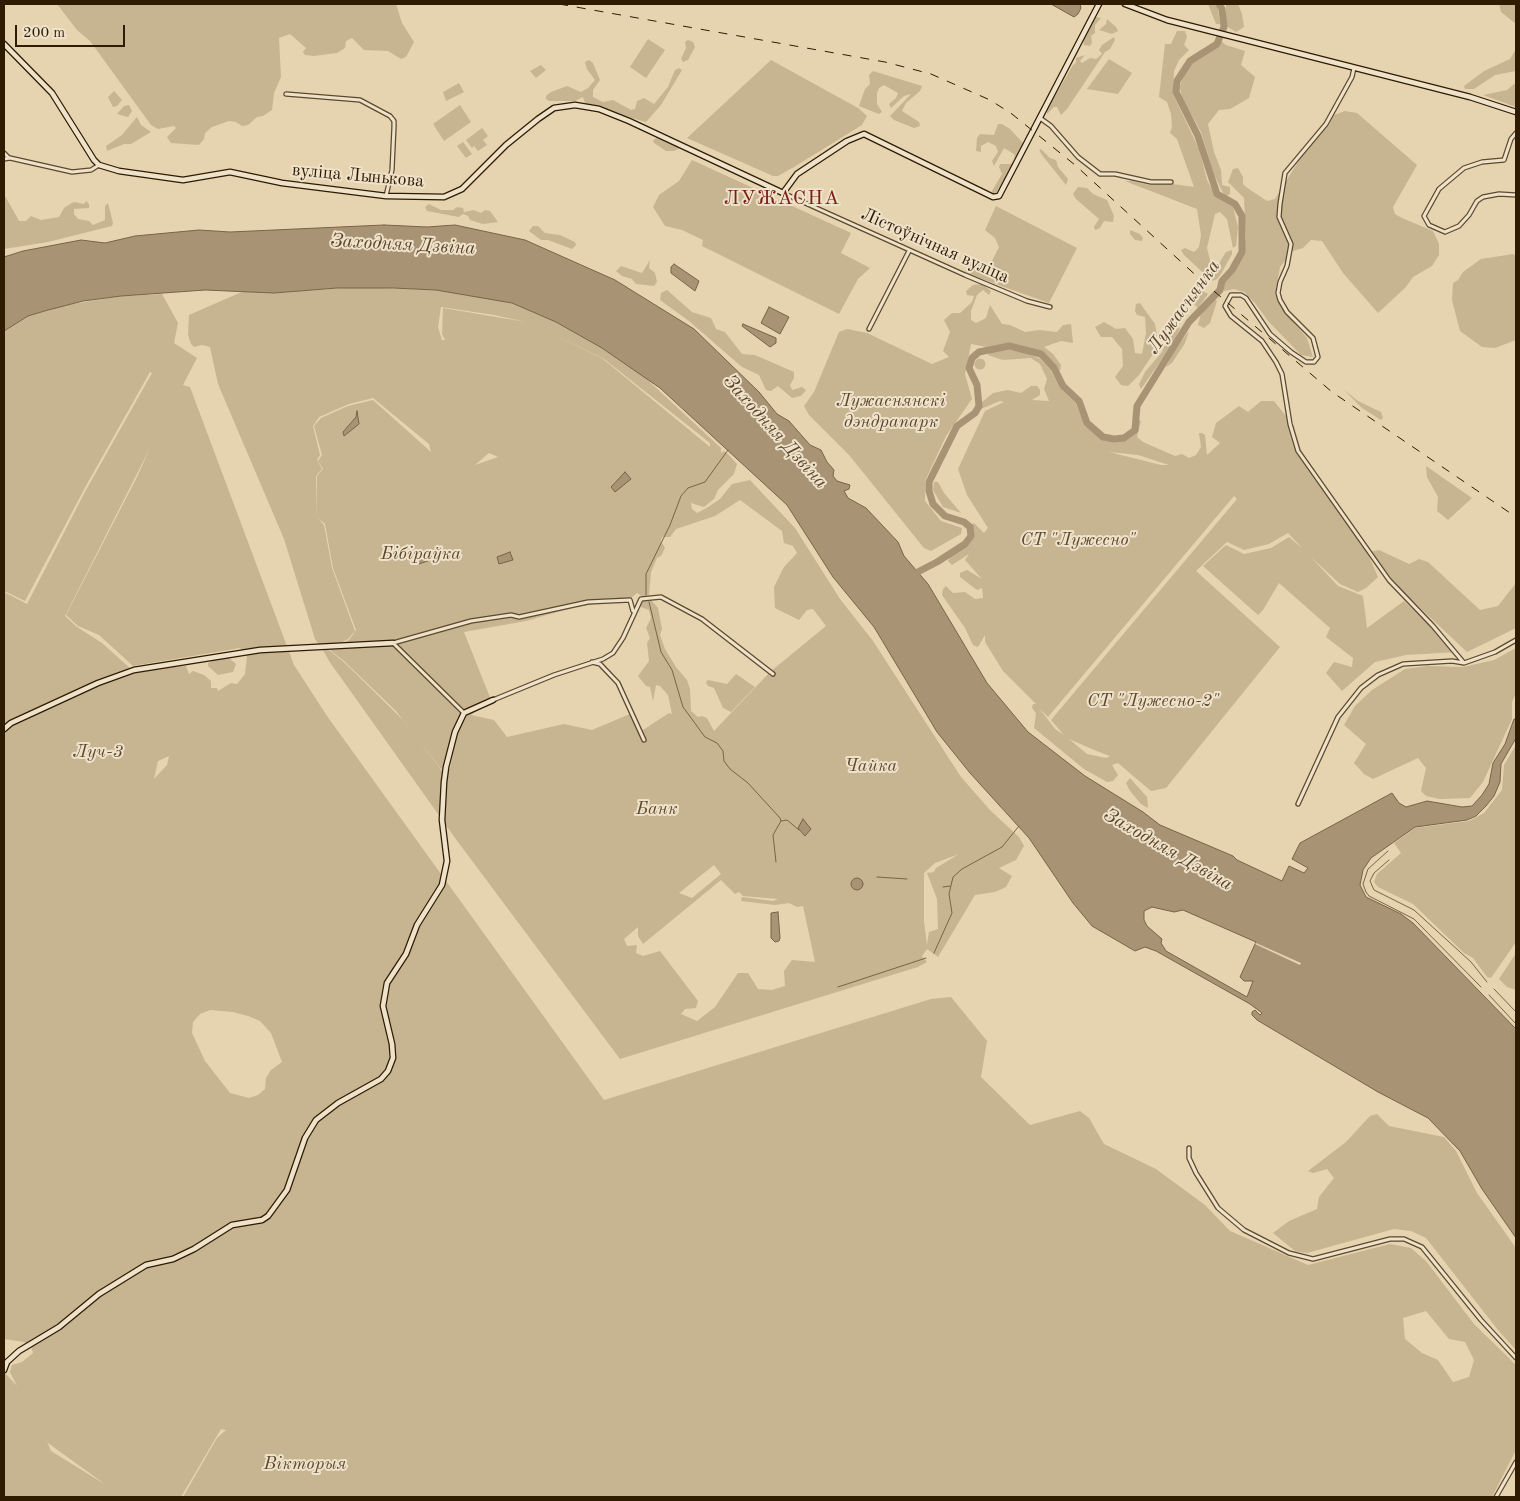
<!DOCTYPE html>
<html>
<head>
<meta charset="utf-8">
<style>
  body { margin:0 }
  #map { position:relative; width:1520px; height:1501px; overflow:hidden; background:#e6d3af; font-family:"Old Standard TT",serif }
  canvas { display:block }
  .frame { position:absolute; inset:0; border:5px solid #2f1b00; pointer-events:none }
  .scale { position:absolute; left:15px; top:25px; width:110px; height:22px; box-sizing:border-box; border:2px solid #2f1b00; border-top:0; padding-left:6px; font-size:15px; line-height:18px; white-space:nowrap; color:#2f1b00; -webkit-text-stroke:4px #efe2cb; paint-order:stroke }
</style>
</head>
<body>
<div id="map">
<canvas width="1520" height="1501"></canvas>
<div class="frame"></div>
<div class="scale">200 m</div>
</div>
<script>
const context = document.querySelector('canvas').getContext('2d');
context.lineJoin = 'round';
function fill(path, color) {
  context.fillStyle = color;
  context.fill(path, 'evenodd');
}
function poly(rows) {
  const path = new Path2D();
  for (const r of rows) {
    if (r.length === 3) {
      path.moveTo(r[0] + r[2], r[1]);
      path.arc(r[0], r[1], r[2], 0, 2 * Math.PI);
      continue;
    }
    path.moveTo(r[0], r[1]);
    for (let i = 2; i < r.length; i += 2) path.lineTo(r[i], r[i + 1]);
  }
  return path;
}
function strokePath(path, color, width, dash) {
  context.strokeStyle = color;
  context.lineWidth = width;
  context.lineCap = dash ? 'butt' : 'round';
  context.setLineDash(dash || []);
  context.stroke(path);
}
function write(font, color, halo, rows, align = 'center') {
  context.font = font + ' "Old Standard TT",serif';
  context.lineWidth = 4;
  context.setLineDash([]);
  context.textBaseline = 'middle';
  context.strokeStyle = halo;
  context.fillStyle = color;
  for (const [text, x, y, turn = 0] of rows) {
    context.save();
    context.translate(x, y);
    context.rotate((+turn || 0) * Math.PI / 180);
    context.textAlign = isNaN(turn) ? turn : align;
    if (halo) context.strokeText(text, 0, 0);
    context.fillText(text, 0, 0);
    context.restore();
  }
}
const green = poly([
  [57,4,396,4,402,23,414,42,406,57,401,59,388,51,364,50,352,38,346,41,345,48,337,53,314,56,305,55,303,52,306,48,290,34,279,38,281,77,274,93,272,110,263,116,257,117,248,125,242,126,236,122,229,121,212,127,205,133,204,139,199,145,171,143,167,137,176,128,174,126,158,129,151,125,90,41,77,30],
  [1208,4,1215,4,1218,9,1220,24,1216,24],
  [1226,4,1238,4,1242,14,1244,27,1236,32,1226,26],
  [1499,4,1516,4,1516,24,1501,12],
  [1096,17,1101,18,1095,25,1095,33,1091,36,1092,43,1090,46,1084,45,1083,38],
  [1107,19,1116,27,1118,31,1112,34,1099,30,1106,24],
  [1177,31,1185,31,1187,37,1184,45,1189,50,1179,60,1174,71,1173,94,1199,149,1207,180,1216,197,1233,207,1238,227,1236,246,1233,248,1227,219,1220,212,1215,214,1207,248,1211,264,1216,268,1226,252,1232,250,1232,254,1221,274,1217,279,1212,281,1184,255,1181,250,1185,248,1194,252,1199,247,1201,235,1197,209,1125,181,1133,181,1149,185,1165,183,1194,187,1177,139,1170,133,1172,127,1171,114,1167,102,1159,97,1165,44,1171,44],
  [1114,37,1115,40,1110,49,1105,52,1067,109,1061,115,1057,107,1054,107,1047,114,1047,110,1073,65,1076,63,1076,58,1085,55,1080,61,1082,63,1090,58,1096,59,1102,54,1099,50,1102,45],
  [648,39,665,50,646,78,630,67],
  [688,40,693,42,695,47,688,60,683,62,681,59,686,48,685,42],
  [1221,41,1226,45,1245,51,1241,65,1255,77,1249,98,1230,109,1219,110,1208,124,1214,152,1221,170,1222,185,1230,187,1230,194,1225,197,1214,174,1201,132,1182,98,1180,87,1187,64,1210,51],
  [1516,49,1516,71,1495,75,1474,89,1465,89,1464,86,1484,71,1510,59],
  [1109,59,1132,73,1118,94,1087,89],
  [589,60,593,63,600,80,593,90,593,97,603,102,613,100,631,110,635,109,637,101,644,98,654,104,668,87,675,70,679,68,682,70,661,105,646,122,593,107,585,103,583,97,575,101,549,101,546,99,546,96,551,92,567,86,581,92,588,88,595,80,587,69,585,62],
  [771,60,858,108,867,116,862,125,794,167,778,176,773,176,687,138],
  [541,65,546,70,536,78,530,71],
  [873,71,922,86,920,91,906,103,902,111,919,122,920,126,914,128,894,120,890,116,911,94,904,96,891,108,889,104,896,98,898,93,884,85,879,88,877,93,877,104,882,112,879,114,859,106,865,89,870,84,869,75],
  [459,83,464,92,446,101,443,92],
  [1514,84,1516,84,1516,107,1483,95,1507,90],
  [114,91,122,100,117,106,113,107,108,97],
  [129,105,132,111,128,117,117,114,124,106],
  [460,105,471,122,444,141,433,124],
  [1345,111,1357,113,1417,165,1393,207,1395,214,1402,218,1433,231,1439,244,1439,255,1432,266,1413,277,1406,287,1378,313,1343,273,1322,241,1311,240,1303,248,1293,251,1280,267,1275,294,1285,312,1307,338,1313,357,1301,355,1268,321,1255,303,1244,292,1234,289,1224,291,1221,283,1238,262,1246,237,1244,198,1228,182,1233,169,1238,168,1243,177,1243,184,1246,187,1267,201,1275,199,1303,154,1329,125,1334,115],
  [137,117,141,125,151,132,131,144,124,144,107,151,106,146,122,135],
  [998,124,1002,124,1010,129,1023,143,1022,149,995,195,991,194,992,191,1002,174,999,167,1000,164,1011,164,1015,159,1014,154,1004,148,994,166,992,161,998,152,996,146,988,142,981,146,981,152,976,151,977,138,980,134,994,135],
  [482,128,488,136,483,140,487,145,478,151,474,146,472,148,466,140],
  [657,138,680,148,674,151,666,151,654,143,653,140],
  [463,142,472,154,466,158,457,146],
  [1041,149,1050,158,1056,160,1058,167,1068,179,1066,185,1042,155,1039,150],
  [692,160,851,233,841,253,870,268,858,279,839,314,702,246,703,240,682,230,665,226,653,207,659,195,679,181],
  [1078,187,1087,188,1093,194,1107,200,1114,216,1113,222,1104,221,1100,228,1095,230,1094,227,1099,219,1076,199,1073,194],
  [4,194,19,221,26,221,31,216,41,220,59,217,64,208,70,204,74,202,84,204,86,201,89,204,89,208,74,209,74,214,78,219,89,221,93,225,105,220,105,206,108,203,113,223,112,226,48,242,4,249],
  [429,204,441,210,453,210,457,207,463,208,464,212,474,210,481,213,485,210,490,211,498,222,483,224,470,220,468,216,463,214,459,217,427,211,425,207],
  [996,206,1077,248,1049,303,965,273,971,259,989,267,999,247,995,238,985,230],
  [533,226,538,226,545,233,560,235,575,242,576,245,572,249,548,240,541,240,529,231],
  [1130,230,1140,234,1143,238,1142,241,1135,240,1130,234],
  [1513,254,1516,256,1516,340,1495,348,1482,347,1460,331,1452,300,1453,283,1458,280,1463,272,1481,259],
  [650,260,649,268,655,273,657,282,654,286,636,284,632,279,622,276,616,271,621,266,642,273],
  [982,284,991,291,989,295,983,290,977,295,971,311,971,320,976,323,986,318,990,305,1002,324,1010,325,1025,332,1039,330,1057,332,1063,325,1071,324,1073,343,1061,341,1044,347,1053,354,1061,365,1060,371,1040,352,1023,347,1008,343,987,347,971,344,965,374,972,399,946,436,925,481,925,501,941,521,962,528,961,534,931,551,924,548,849,455,809,415,804,406,814,392,839,332,847,329,867,333,932,364,949,357,943,351,950,332,944,320,952,313,960,313,972,302,974,296,967,295,966,291,973,285],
  [356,287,436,290,469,294,512,303,556,322,602,348,640,373,721,448,721,453,724,451,728,454,737,464,734,474,718,490,714,499,704,507,691,503,692,509,697,513,705,509,720,499,732,484,750,480,795,528,840,599,873,641,961,777,990,810,1019,837,1024,846,1016,860,999,868,1012,876,1006,887,995,892,975,895,938,957,927,949,922,956,927,962,918,967,620,1059,458,842,329,661,323,650,329,650,346,664,404,721,442,771,450,769,454,747,449,768,441,769,396,711,344,661,330,650,349,640,356,630,333,568,325,524,318,518,324,525,332,568,355,631,348,639,336,646,319,645,315,639,284,539,218,384,210,347,202,345,194,347,191,344,188,335,189,315,244,291,275,293],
  [441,307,494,315,526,322,443,308,442,334,445,340,442,340,438,327],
  [541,328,604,359,710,443,710,447,603,359],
  [373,398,429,444,431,452,373,400,348,406,321,418,314,426,322,455,318,461,323,469,317,476,317,517,316,476,322,469,317,460,320,455,313,426,319,417,349,404],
  [489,453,498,457,475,465],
  [740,500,782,531,784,543,793,546,797,553,784,567,774,587,775,608,799,620,807,610,813,609,826,626,770,672,714,731,707,718,702,716,698,717,691,711,690,689,687,680,676,667,665,649,660,635,662,629,658,608,651,600,643,600,641,603,641,607,649,610,651,618,646,628,650,638,647,643,649,661,638,676,646,686,650,687,653,701,656,685,660,686,668,695,672,714,669,713,640,732,630,714,592,730,564,724,507,737,494,720,471,715,491,700,464,632,526,621,571,608,613,601,625,603,637,593,642,596,649,595,651,572,657,558,661,556,665,548,661,541,662,537,670,537,676,529,715,516],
  [959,854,936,868,934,872,927,873,937,899,938,929,929,932,927,945,924,921,924,873,935,863],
  [714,865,721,874,692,898,679,893],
  [721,880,735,894,739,892,743,896,778,899,773,901,742,897,741,901,775,905,789,903,797,907,803,906,815,962,792,960,784,971,785,986,772,990,758,989,748,973,738,973,715,1007,697,1021,681,1014,685,1009,696,1008,698,1001,660,951,643,956,636,953,637,945,627,946,624,939,638,927,638,936,643,944],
  [1198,288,1208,294,1198,308,1191,301,1189,296],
  [667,290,692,312,711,318,716,329,725,332,742,354,755,355,794,372,794,378,790,385,792,390,802,387,806,390,801,396,792,398,778,386,771,391,766,390,759,375,742,367,689,321,660,300,661,293],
  [162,294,178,323,174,343,197,358,183,385,190,387,294,665,327,716,604,1100,931,999,951,997,987,1041,981,1077,1030,1125,1080,1111,1089,1118,1104,1144,1156,1169,1205,1205,1230,1231,1308,1265,1390,1244,1411,1248,1426,1261,1474,1324,1516,1365,1516,1450,1492,1497,183,1497,217,1438,226,1430,221,1429,181,1497,4,1497,4,1372,17,1386,10,1372,12,1365,22,1362,33,1353,31,1346,24,1342,4,1339,4,592,27,604,86,490,152,373,150,372,87,484,25,601,4,591,4,331,28,316,66,305,121,296],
  [150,448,137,477,66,615,78,626,99,635,133,666,240,648,247,656,245,674,237,684,231,683,218,691,217,688,211,688,211,681,204,675,193,671,189,674,186,666,131,669,102,643,77,627,65,616],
  [169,756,167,765,154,779,158,761],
  [210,1010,233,1012,248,1016,260,1021,271,1033,282,1062,271,1070,266,1078,265,1089,258,1095,249,1098,230,1093,205,1061,192,1033,193,1022,200,1014],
  [1426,1311,1449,1339,1465,1342,1474,1360,1469,1377,1453,1382,1438,1360,1422,1353,1405,1339,1403,1318],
  [46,1439,48,1443,106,1485,51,1451],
  [1214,299,1217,301,1210,323,1204,328,1198,325,1201,313],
  [1140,303,1155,324,1157,335,1153,354,1139,375,1128,386,1121,385,1115,377,1123,366,1122,349,1112,337,1101,337,1095,327,1104,322,1116,329,1125,328,1133,339,1135,353,1142,354,1146,333,1145,317,1137,315,1135,311,1136,304],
  [1178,327,1180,328,1174,342,1141,389,1139,384,1145,372,1162,352,1167,339],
  [1189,331,1185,343,1172,363,1166,367,1176,348],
  [1004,349,1030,354,1040,359,1050,369,1061,389,1075,402,1085,426,1104,441,1116,442,1128,439,1134,433,1139,420,1141,421,1137,437,1143,442,1175,456,1182,454,1189,458,1196,455,1201,447,1199,433,1202,433,1205,435,1207,455,1220,443,1212,437,1216,423,1239,406,1248,412,1261,401,1274,401,1294,426,1301,450,1365,547,1378,577,1366,588,1358,592,1340,584,1311,557,1338,586,1363,596,1367,628,1404,601,1457,652,1406,655,1375,662,1342,691,1326,673,1334,662,1352,667,1353,658,1326,637,1330,628,1279,583,1263,610,1258,615,1203,566,1226,545,1244,554,1271,548,1289,537,1303,549,1288,533,1269,544,1244,550,1227,542,1196,571,1280,647,1166,788,1151,791,1118,763,1112,765,1118,775,1113,781,1107,782,1084,769,1034,728,1036,713,1032,708,1033,704,1036,704,1003,671,985,642,985,635,978,647,973,645,965,628,942,595,943,589,946,586,953,593,965,592,975,599,983,598,982,588,977,590,960,577,960,573,967,570,982,579,965,560,969,554,952,565,948,561,950,557,970,543,973,536,971,525,974,523,984,533,988,528,967,495,958,469,985,411,1004,402,1000,401,981,409,982,402,993,393,1008,390,1021,393,1031,386,1037,386,1040,390,1040,395,1032,400,1049,401,1044,389,1047,379,1040,364,1031,358,1003,360,988,355,989,353],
  [1109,452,1138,455,1169,465,1161,465],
  [1234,496,1237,499,1051,720,1064,735,1055,729,1039,708,1048,717],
  [1069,739,1094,750,1110,756,1106,758,1087,754],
  [980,364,5.5],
  [1343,389,1358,401,1381,412,1383,418,1381,420,1362,408],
  [1426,466,1472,498,1448,520,1437,511,1438,497,1427,477],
  [934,482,938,482,944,493,961,513,943,507,933,490],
  [1379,550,1409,564,1419,559,1428,562,1480,610,1498,606,1516,583,1516,628,1467,652,1402,591,1370,552],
  [1516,648,1516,693,1512,702,1512,719,1483,782,1470,798,1440,799,1426,796,1421,791,1426,768,1418,758,1373,779,1364,774,1354,763,1366,744,1344,725,1355,706,1372,690,1405,669,1428,666,1463,667,1494,660],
  [229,658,236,664,233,672,218,675,208,666,208,663,214,660],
  [736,674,755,687,731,712,723,708,714,688,708,686,706,682,708,680,727,684],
  [1516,745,1516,942,1491,978,1487,977,1473,958,1464,953,1413,904,1378,887,1374,882,1377,874,1401,853,1394,843,1415,828,1469,821,1484,813,1502,790,1504,765],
  [1130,778,1147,797,1148,808,1141,804,1130,791,1126,783],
  [1516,953,1516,990,1507,987,1499,979],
  [1377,1114,1389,1126,1444,1137,1456,1151,1477,1193,1516,1248,1516,1350,1498,1330,1426,1238,1411,1231,1394,1229,1307,1253,1295,1251,1273,1233,1289,1221,1317,1209,1319,1197,1334,1178,1327,1169,1313,1173,1308,1171,1346,1142,1370,1116]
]);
const water = poly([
  [1051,4,1080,4,1081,8,1078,14,1074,17,1051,4],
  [384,225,427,227,455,225,525,240,615,280,694,329,759,392,777,414,789,421,810,445,821,450,827,462,834,470,833,476,837,481,850,485,849,489,844,491,848,498,866,508,898,542,904,556,928,584,987,683,1028,732,1085,776,1143,812,1160,825,1233,856,1237,860,1282,881,1289,866,1304,873,1308,868,1292,859,1300,843,1392,793,1399,803,1406,807,1427,801,1462,807,1472,806,1482,795,1489,784,1493,763,1505,744,1514,719,1516,719,1516,738,1501,764,1500,782,1494,796,1486,806,1476,816,1467,820,1415,827,1371,858,1363,870,1360,885,1366,897,1401,914,1413,923,1516,1029,1516,1238,1482,1189,1460,1151,1428,1118,1378,1092,1257,1020,1252,1015,1252,1012,1255,1010,1260,1015,1262,1013,1250,1004,1156,951,1145,947,1135,951,1092,926,1073,903,1029,838,970,773,937,732,874,627,833,577,787,505,660,388,602,348,556,322,512,303,436,290,393,288,337,288,274,293,205,290,121,296,83,301,48,310,28,316,4,331,4,257,23,251,81,240,105,243,135,236,199,230,230,232,384,225],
  [1152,907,1174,912,1183,910,1256,942,1240,977,1244,981,1253,981,1247,997,1166,951,1161,943,1162,939,1147,926,1144,920,1144,911,1152,907],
  [674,264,699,281,695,291,671,273,671,267,674,264],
  [769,307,789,317,780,334,761,323,769,307],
  [743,324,776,338,776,343,770,347,742,326,743,324],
  [357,411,359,424,344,436,343,432,356,417,357,411],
  [625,472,631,479,615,492,611,487,625,472],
  [429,551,433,559,419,564,416,556,429,551],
  [510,552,513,560,499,564,497,557,510,552],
  [803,819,811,829,805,836,798,828,803,819],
  [857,884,6],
  [778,912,780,938,779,941,775,942,771,938,771,913,778,912]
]);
const pier = poly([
  [1256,943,1301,963,1300,965,1255,944]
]);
const stream = poly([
  [646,595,646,574,670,525,681,496,688,488,705,482,728,450],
  [649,602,661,652,672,670,683,707,705,737,717,743,723,751,724,761,730,769,748,783,780,818,781,821,773,835,776,862],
  [781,821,787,820,799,830],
  [1388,851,1368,869,1363,884,1366,892,1369,896,1414,919,1481,987],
  [1389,860,1374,873,1370,881,1374,890,1414,910,1471,962,1487,982],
  [877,877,907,879],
  [943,887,950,886],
  [934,953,952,913,949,894,953,877,962,869,1002,847,1019,826],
  [838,987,926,958],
  [1494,989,1516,1012],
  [1489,995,1516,1024]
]);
const river = poly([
  [910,576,937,562,965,544,971,536,970,527,964,522,945,516,933,504,929,491,929,482,957,426,975,413,979,406,977,385,969,368,972,358,979,352,1009,346,1041,354,1054,368,1063,386,1079,401,1087,423,1103,437,1114,439,1124,438,1135,430,1137,406,1189,322,1220,290,1222,281,1232,270,1242,252,1242,216,1235,204,1217,194,1198,136,1176,92,1177,81,1190,61,1217,44,1224,27,1222,9,1219,4]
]);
const street = poly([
  [1354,68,1352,77,1326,124,1285,173,1280,204,1279,217,1291,244,1287,266,1280,282,1278,293,1280,300,1287,312,1313,338,1318,357,1314,362,1306,362,1291,352,1270,334,1246,298,1241,295,1231,295,1225,306,1231,316,1262,341,1276,362,1282,374,1290,424,1298,451,1389,580,1433,626,1464,663],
  [286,94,360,100,390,116,394,121,394,127,392,170,386,196],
  [1040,118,1051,126,1078,157,1100,174,1115,174,1151,182,1171,182],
  [1516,133,1511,139,1504,160,1482,162,1464,168,1439,189,1424,216,1429,225,1445,232,1459,226,1469,215,1477,201,1483,197,1499,194,1516,195],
  [4,153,9,158],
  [4,159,10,158,72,172,91,170,99,165],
  [783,193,965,275,1027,301,1050,307],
  [869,329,909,251],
  [592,662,600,664,618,683,644,740],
  [493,700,554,675,603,659,613,653,623,638,641,599,661,597,702,619,773,674],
  [464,713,393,643,471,621,511,615,519,617,588,602,630,600,633,611],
  [1298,804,1338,717,1361,688,1378,675,1403,664,1452,661,1464,663,1495,652,1516,640],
  [1189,1148,1189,1158,1196,1173,1218,1208,1244,1230,1289,1253,1313,1259,1390,1239,1404,1239,1422,1247,1481,1320,1516,1358],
  [1496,1497,1516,1462]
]);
const secondary = poly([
  [1125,4,1167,20,1470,97,1516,112],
  [4,44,52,93,94,160,99,165,119,171,183,180,230,172,282,183,386,196,444,197,462,189,506,145,538,119,554,108,575,105,599,109,629,121,783,193,797,174,847,141,864,134,993,197,999,196,1099,4],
  [4,729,11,723,98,683,134,670,260,650,393,643],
  [4,1370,7,1362,19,1351,59,1327,99,1294,146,1265,173,1259,194,1249,232,1225,262,1220,268,1216,287,1190,305,1138,316,1120,338,1103,381,1079,388,1071,393,1058,392,1044,383,1006,387,983,406,954,417,925,442,885,447,861,442,820,444,782,446,767,455,732,464,713,493,700]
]);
const rail = poly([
  [559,4,885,62,931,74,990,100,1012,114,1075,165,1201,280,1332,392,1516,517]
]);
const streetNames = [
  ["вуліца Лынькова",358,176,5],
  ["Лістоўнічная вуліца",935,246,24]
];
const parkNames = [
  ["Лужаснянскі",891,401],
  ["дэндрапарк",891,422],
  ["СТ \"Лужесно\"",1078,540],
  ["Бібіраўка",421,554],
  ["СТ \"Лужесно-2\"",1153,701],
  ["Луч-3",98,752],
  ["Чайка",871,766],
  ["Банк",657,809],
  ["Вікторыя",305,1464]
];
const waterNames = [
  ["Заходняя Дзвіна",403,245,3],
  ["Лужаснянка",1184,307,-54],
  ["Заходняя Дзвіна",775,432,48],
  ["Заходняя Дзвіна",1168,850,30]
];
const quarterNames = [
  ["ЛУЖАСНА",782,199]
];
fill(green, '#c7b491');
fill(water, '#a89474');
strokePath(water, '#786446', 1);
fill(pier, '#e6d3af');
strokePath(stream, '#786446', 1);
strokePath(river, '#a89474', 7);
strokePath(street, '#5d492c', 5.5);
strokePath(secondary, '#2f1b00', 7);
strokePath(street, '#efe2cb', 3);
strokePath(secondary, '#efe2cb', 4.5);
strokePath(rail, '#2f1b00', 1, [9, 9]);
write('18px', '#2f1b00', '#efe2cb', streetNames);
write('italic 18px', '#5d492c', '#efe2cb', parkNames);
write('italic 19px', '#594529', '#efe2cb', waterNames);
context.letterSpacing = '1px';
write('20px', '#7a1f14', '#efe2cb', quarterNames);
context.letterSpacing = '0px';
</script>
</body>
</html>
